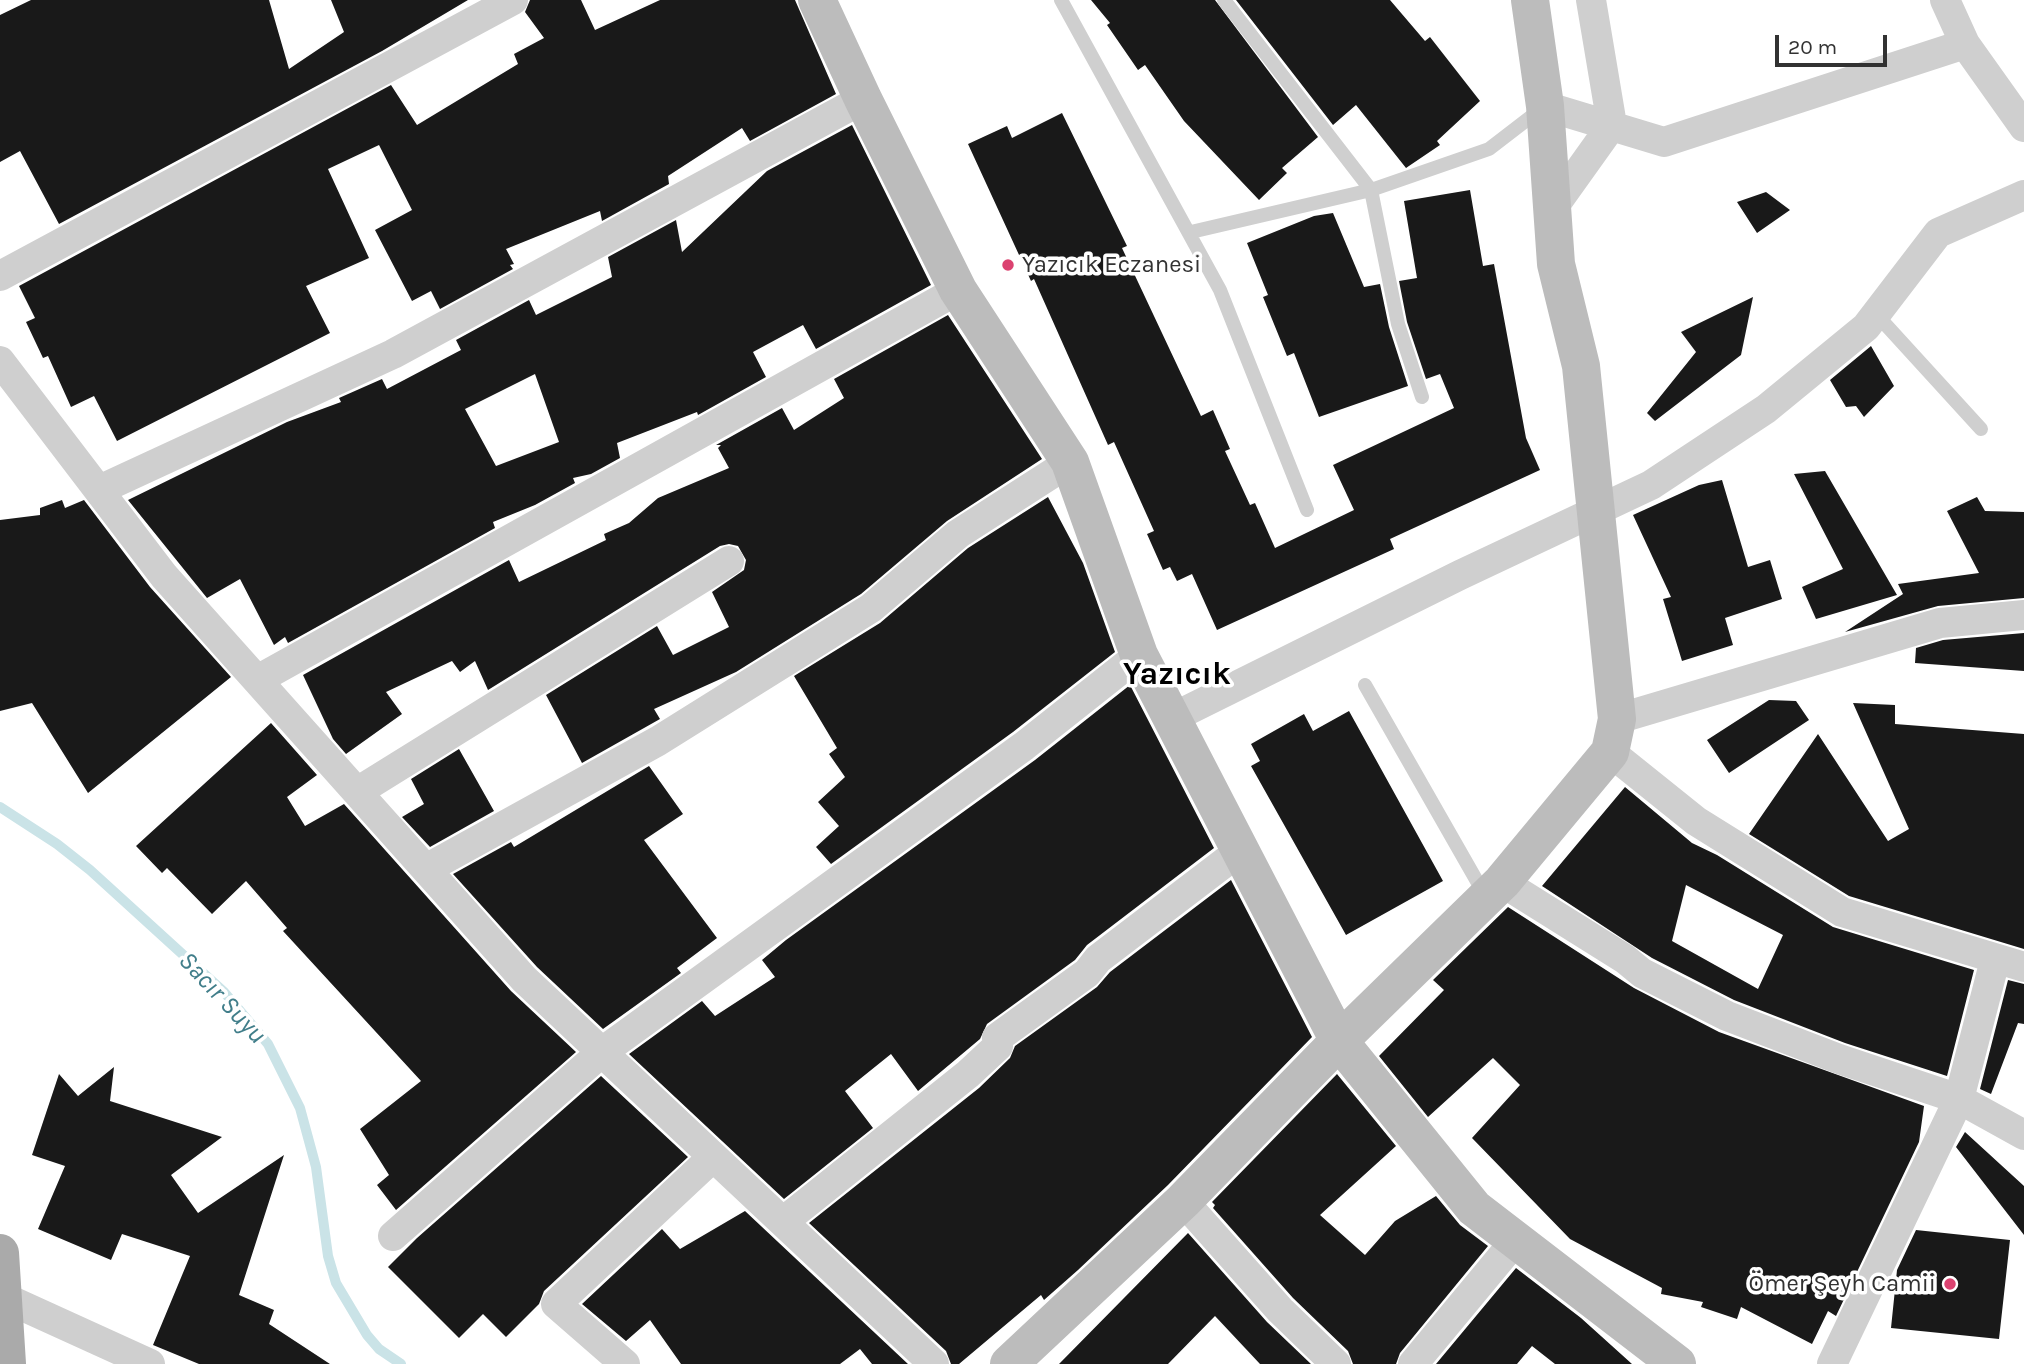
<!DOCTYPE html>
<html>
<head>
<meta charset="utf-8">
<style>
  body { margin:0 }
  #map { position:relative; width:2024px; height:1364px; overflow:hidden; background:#fff; font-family:Karla,sans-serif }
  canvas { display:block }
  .scale { position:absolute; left:1775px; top:35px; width:112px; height:32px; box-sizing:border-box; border:4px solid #323232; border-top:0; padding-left:9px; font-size:21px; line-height:24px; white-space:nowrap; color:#323232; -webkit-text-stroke:5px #fff; paint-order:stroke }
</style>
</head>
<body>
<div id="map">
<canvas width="2024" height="1364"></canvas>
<div class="scale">20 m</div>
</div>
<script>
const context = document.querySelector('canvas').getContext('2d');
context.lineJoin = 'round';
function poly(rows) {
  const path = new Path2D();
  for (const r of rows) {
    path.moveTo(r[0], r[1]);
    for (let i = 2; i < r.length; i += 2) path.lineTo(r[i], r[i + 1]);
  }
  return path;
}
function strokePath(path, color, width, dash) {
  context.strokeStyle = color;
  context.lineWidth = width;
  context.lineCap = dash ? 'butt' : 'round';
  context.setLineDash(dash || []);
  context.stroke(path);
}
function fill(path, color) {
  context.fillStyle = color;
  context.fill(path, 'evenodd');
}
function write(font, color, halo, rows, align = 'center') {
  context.font = font + ' Karla,sans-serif';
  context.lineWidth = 7;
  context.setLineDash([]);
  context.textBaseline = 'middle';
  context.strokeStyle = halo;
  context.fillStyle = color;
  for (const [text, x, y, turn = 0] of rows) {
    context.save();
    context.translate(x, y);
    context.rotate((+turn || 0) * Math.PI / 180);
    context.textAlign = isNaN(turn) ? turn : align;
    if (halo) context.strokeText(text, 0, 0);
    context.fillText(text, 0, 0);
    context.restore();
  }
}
const stream = poly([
  [0,807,57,844,90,870,224,992,268,1044,300,1108,316,1167,328,1256,336,1283,367,1335,379,1349,401,1364]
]);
const building = poly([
  [31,0,269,0,289,69,344,32,331,0,468,0,382,51,59,224,20,151,0,162,0,15],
  [530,0,581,0,595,30,660,0,795,0,836,94,750,141,742,128,668,176,669,184,602,221,600,211,506,249,514,264,510,265,513,269,440,309,431,291,412,301,375,230,412,210,379,145,328,169,369,258,306,286,330,333,117,441,94,396,71,407,48,356,43,358,26,322,35,318,19,286,391,85,417,125,518,64,514,54,544,38,525,12],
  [1091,0,1215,0,1318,137,1282,168,1287,173,1259,200,1184,121,1145,65,1138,70,1107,25,1110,23],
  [1236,0,1390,0,1425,41,1430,37,1480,101,1437,141,1440,145,1406,168,1356,105,1333,125],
  [1062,113,1127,246,1122,248,1201,416,1213,410,1230,449,1225,451,1250,505,1255,503,1275,548,1354,510,1333,465,1454,408,1440,374,1426,379,1407,322,1399,281,1417,278,1404,201,1470,190,1483,266,1494,264,1526,438,1540,470,1390,539,1394,549,1217,630,1192,574,1177,581,1170,567,1163,570,1147,534,1154,531,1114,442,1108,445,1034,279,1031,281,968,144,1007,126,1012,138],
  [852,125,931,285,816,349,803,325,753,352,766,377,698,415,697,412,617,443,620,458,591,474,573,478,575,483,535,505,493,522,495,528,288,643,285,637,274,645,240,579,207,598,128,500,287,422,341,402,339,398,382,379,387,389,461,350,456,340,529,300,536,315,612,277,608,257,676,220,682,252,767,171],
  [535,374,559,442,496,466,465,409],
  [1766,192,1790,210,1757,233,1737,202],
  [1333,213,1364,287,1380,284,1389,327,1408,386,1319,417,1294,353,1287,356,1263,297,1268,295,1247,243,1314,216],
  [1753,297,1741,355,1655,421,1647,413,1696,352,1681,332],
  [948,315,1042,459,947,521,861,594,736,672,654,709,660,719,582,763,546,695,657,626,673,655,729,627,712,592,744,570,746,560,738,546,729,544,720,546,488,690,475,661,460,672,452,661,386,692,402,714,346,754,333,739,303,675,509,560,519,582,606,540,604,534,629,523,658,498,729,468,718,448,721,445,716,445,782,408,794,430,844,398,834,379],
  [1871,346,1894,386,1864,417,1856,406,1846,407,1830,380],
  [1825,471,1897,595,1816,619,1802,587,1843,569,1794,474],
  [1722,480,1748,567,1770,560,1782,599,1725,618,1733,645,1682,661,1663,599,1671,597,1633,515,1699,485],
  [1048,497,1083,563,1115,652,1013,732,831,864,816,847,839,826,818,802,845,777,829,754,837,748,794,676,880,623,968,548],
  [1977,497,1985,511,2024,512,2024,598,1938,606,1845,632,1903,594,1898,584,1979,573,1947,511],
  [62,500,65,508,84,500,150,587,231,677,88,793,32,703,0,711,0,520,40,515,40,508],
  [2024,633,2024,671,1915,663,1916,648,1943,640],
  [1130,685,1214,848,1087,945,1075,960,987,1024,980,1039,918,1091,891,1054,845,1091,873,1128,784,1199,629,1054,702,1001,715,1016,775,977,762,960,786,940,1035,760],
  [1769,700,1796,701,1809,720,1729,773,1707,740],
  [1853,703,1895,705,1895,724,2024,734,2024,949,1849,896,1749,834,1818,734,1888,841,1909,829],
  [1349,711,1443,881,1346,935,1251,766,1260,761,1251,744,1304,714,1313,731],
  [271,723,317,775,287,797,305,826,344,804,511,991,576,1052,396,1210,377,1185,389,1175,360,1129,421,1081,283,931,287,928,246,881,212,914,167,868,162,873,136,846],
  [459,749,494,811,430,847,402,817,424,804,411,779],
  [649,766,683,814,644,840,717,938,677,968,681,973,603,1029,537,967,453,874,511,842,514,847],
  [1625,787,1692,843,1717,855,1833,927,1974,970,1947,1076,1845,1043,1734,1000,1652,958,1542,886],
  [1686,885,1783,935,1758,989,1672,941],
  [1231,880,1312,1037,1168,1185,1078,1270,1044,1300,1041,1295,959,1364,951,1364,946,1351,809,1223,979,1088,1010,1058,1015,1046,1097,987,1110,972],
  [1508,907,1634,988,1719,1032,1924,1106,1919,1142,1836,1316,1828,1311,1812,1344,1741,1307,1737,1319,1701,1307,1703,1302,1661,1294,1662,1288,1570,1239,1472,1138,1520,1085,1493,1058,1428,1117,1379,1056,1444,990,1433,980],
  [2008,980,2024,984,2024,1024,2018,1023,1991,1094,1980,1089],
  [114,1067,110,1101,222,1137,171,1175,198,1213,284,1155,239,1295,274,1310,269,1324,330,1364,199,1364,153,1345,190,1256,122,1234,111,1260,38,1229,65,1166,32,1155,59,1074,78,1096],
  [1337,1074,1396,1146,1320,1215,1365,1255,1395,1221,1436,1196,1460,1225,1488,1246,1400,1353,1396,1364,1353,1364,1348,1351,1293,1298,1213,1208,1215,1205,1212,1202],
  [601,1076,688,1157,544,1291,539,1304,506,1337,483,1314,459,1338,388,1267,417,1238],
  [1965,1132,2024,1186,2024,1235,1956,1147],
  [745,1211,908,1364,872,1364,860,1349,840,1364,681,1364,650,1320,626,1341,582,1304,662,1229,680,1249],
  [1916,1230,2010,1240,1999,1339,1891,1328,1897,1270],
  [1188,1233,1267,1322,1311,1364,1260,1364,1215,1316,1168,1364,1059,1364],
  [1516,1268,1581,1318,1632,1364,1555,1364,1532,1346,1517,1364,1436,1364]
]);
const lane = poly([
  [1061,0,1220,290,1307,510],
  [1224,0,1371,190,1398,324,1422,397],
  [1191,232,1371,190,1489,149,1541,109],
  [1876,314,1981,429],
  [1365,685,1486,897]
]);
const street = poly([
  [1945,0,1965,44,2024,127],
  [1545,106,1664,142,1965,44],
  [1552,209,1612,125,1591,0],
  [0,276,513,0],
  [0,361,164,576,524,979,934,1364],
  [99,490,393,354,863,99],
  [257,680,958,290],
  [1174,717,1460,575,1651,485,1766,409,1866,327,1938,233,2024,195],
  [1617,719,1940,623,2024,615],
  [1610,752,1696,821,1842,912,2024,967],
  [357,792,729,561],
  [426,869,658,741,871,608,958,534,1070,462],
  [1502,882,1625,959,1642,973,1727,1016,1839,1059,1959,1099,2024,1135],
  [1183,1201,1280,1310,1336,1364],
  [784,1221,968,1074,998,1046,997,1038,1087,973,1098,959,1241,850],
  [393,1236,602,1052,1024,746,1139,655],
  [5,1298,150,1364],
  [625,1364,556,1304,713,1157],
  [1413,1364,1515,1241],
  [1832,1364,1959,1099,1995,960]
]);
const secondary = poly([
  [817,0,863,99,958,290,1070,462,1139,655,1339,1041,1474,1208,1677,1364],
  [1009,1364,1183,1201,1339,1041,1502,882,1610,752,1617,719,1581,366,1556,264,1545,106,1530,0]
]);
const primary = poly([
  [0,1253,7,1364]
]);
const markers = [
  [1008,265,7,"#db4270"],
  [1950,1284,7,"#db4270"]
];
const poiNames = [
  ["Yazıcık Eczanesi",1022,265],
  ["Ömer Şeyh Camii",1936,1284,"right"]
];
const waterNames = [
  ["Sacır Suyu",222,998,47]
];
const districtNames = [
  ["Yazıcık",1177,675]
];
strokePath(stream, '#cae3e7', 10);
fill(building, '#191919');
strokePath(lane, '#cfcfcf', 14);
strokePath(street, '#cfcfcf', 30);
strokePath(secondary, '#bcbcbc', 38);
strokePath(primary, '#aaa', 38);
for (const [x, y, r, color] of markers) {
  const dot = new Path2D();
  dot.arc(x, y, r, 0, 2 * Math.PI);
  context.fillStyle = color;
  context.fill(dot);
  strokePath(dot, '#fff', 2.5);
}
write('24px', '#323232', '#fff', poiNames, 'left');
write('italic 26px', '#417e8a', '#fff', waterNames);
write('bold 32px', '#000', '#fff', districtNames);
</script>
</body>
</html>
